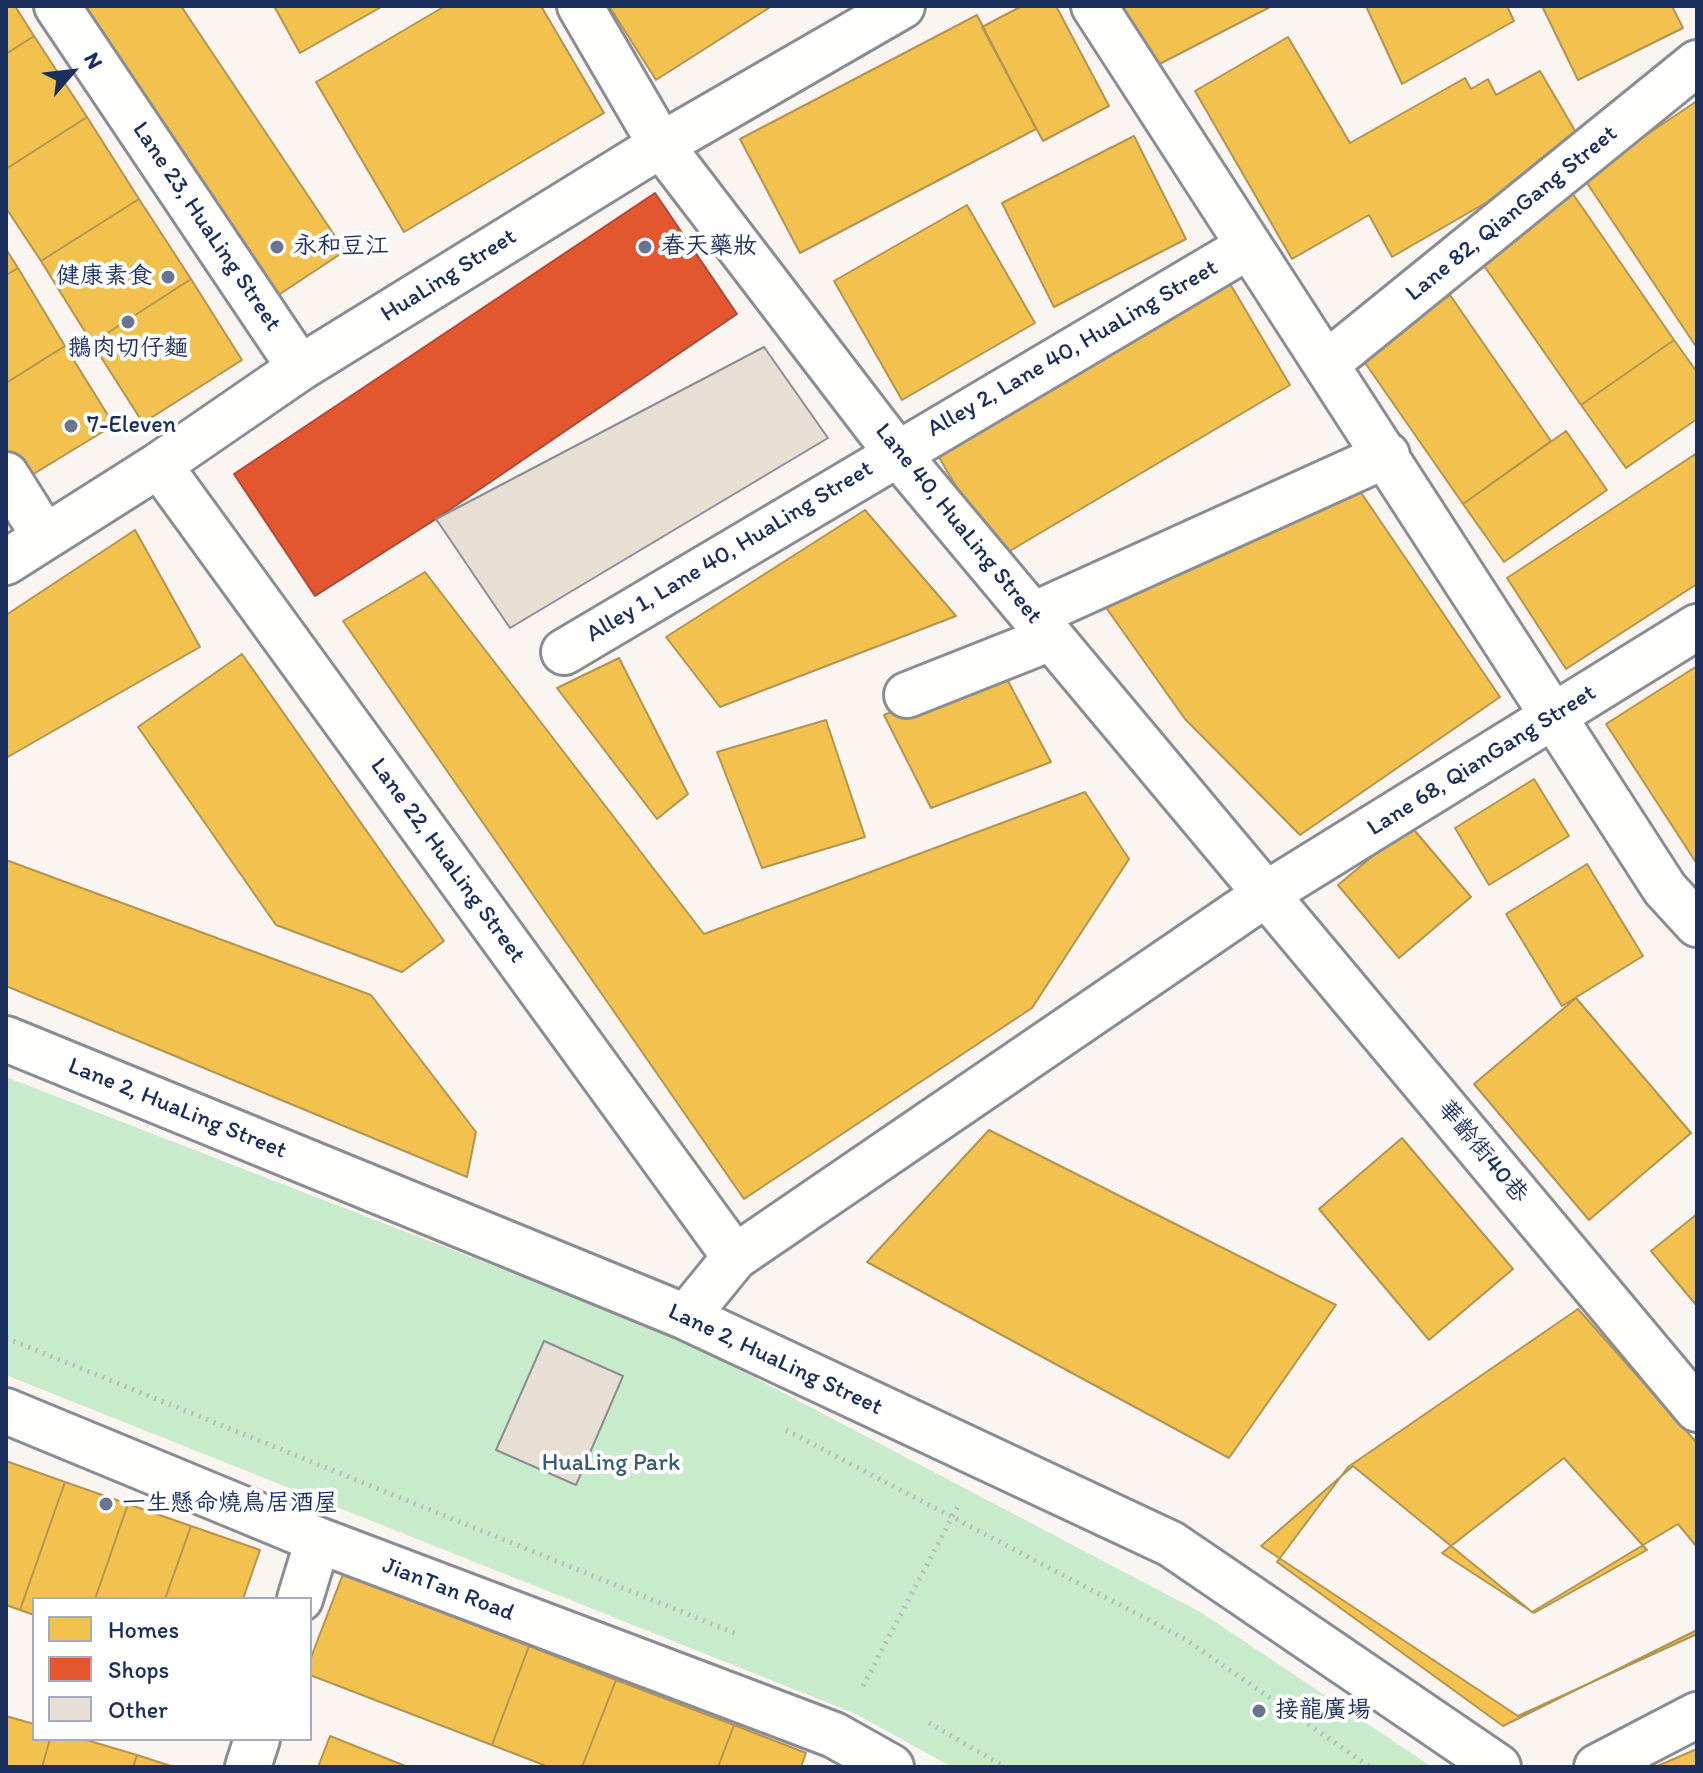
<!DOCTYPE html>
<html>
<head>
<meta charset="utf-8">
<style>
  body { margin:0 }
  #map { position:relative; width:1703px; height:1773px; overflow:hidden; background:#faf5f0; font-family:Itim,sans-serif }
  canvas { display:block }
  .frame { position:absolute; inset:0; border:8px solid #1b2f5e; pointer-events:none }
  .legend { position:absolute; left:32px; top:1597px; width:280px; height:144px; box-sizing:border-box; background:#fff; border:2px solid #a4acbf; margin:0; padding:10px 14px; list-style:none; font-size:24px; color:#1b2f5e }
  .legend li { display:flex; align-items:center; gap:16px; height:40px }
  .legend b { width:40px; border:2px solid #a4acbf }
  .north { position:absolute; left:32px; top:32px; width:80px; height:80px; -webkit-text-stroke:6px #fff; paint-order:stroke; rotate:62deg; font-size:22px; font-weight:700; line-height:32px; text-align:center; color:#1b2f5e }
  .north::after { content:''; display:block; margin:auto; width:28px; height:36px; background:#1b2f5e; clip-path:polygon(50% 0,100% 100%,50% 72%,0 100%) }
</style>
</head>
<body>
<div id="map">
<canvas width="1703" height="1773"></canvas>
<div class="frame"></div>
<ul class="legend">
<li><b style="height:22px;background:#f2c14e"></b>Homes</li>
<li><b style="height:22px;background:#e4572e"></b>Shops</li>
<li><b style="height:22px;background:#e8dfd4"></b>Other</li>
</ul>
<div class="north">N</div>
</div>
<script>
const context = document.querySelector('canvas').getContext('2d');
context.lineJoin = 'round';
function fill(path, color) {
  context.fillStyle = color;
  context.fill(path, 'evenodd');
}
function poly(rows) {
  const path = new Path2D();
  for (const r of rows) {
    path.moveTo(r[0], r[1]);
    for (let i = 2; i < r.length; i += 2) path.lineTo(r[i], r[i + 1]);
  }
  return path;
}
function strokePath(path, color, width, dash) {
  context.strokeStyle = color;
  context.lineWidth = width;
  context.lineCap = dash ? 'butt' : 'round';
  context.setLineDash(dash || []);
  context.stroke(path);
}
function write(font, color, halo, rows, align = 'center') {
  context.font = font + ' Itim,"LXGW WenKai TC",sans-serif';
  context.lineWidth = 8;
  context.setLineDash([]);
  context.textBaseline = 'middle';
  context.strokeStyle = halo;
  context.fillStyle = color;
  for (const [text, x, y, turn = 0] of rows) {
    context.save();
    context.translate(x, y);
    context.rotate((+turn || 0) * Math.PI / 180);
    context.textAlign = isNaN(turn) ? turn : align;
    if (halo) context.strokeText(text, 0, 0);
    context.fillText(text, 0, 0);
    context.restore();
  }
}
const green = poly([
  [6,1077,677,1337,1202,1613,1432,1767,952,1767,856,1714,6,1375]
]);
const homes = poly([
  [6,6,15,6,34,36,6,54,6,6],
  [84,6,181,6,345,251,277,296,84,6],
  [274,6,383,6,300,53,274,6],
  [445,6,541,6,604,113,404,232,316,82,445,6],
  [609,6,772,6,656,80,609,6],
  [1022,6,1056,6,1109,106,1043,141,982,27,1022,6],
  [1116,6,1272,6,1148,70,1116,6],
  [1366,6,1507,6,1514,21,1402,84,1366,6],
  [1542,6,1672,6,1683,28,1578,80,1542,6],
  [977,15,1036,129,800,253,740,139,977,15],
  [34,36,87,117,6,169,6,54,34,36],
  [1288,37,1350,143,1465,78,1471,89,1488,79,1496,95,1540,71,1584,146,1392,257,1369,215,1292,259,1195,91,1288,37],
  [1697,101,1697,348,1583,177,1697,101],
  [87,117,139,199,41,261,6,208,6,169,87,117],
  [1134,136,1186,239,1054,307,1002,203,1134,136],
  [1566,184,1674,340,1581,405,1473,250,1566,184],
  [139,199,191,279,92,343,41,261,139,199],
  [967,205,1035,323,902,400,834,281,967,205],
  [6,249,18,268,6,275,6,249],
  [18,268,65,346,6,383,6,275,18,268],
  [191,279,242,360,143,423,92,343,191,279],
  [1229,282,1290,385,998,558,937,454,1229,282],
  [1450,295,1551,441,1463,504,1361,357,1450,295],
  [1674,340,1697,372,1697,419,1626,468,1581,405,1674,340],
  [65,346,114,425,22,481,6,455,6,383,65,346],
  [1566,431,1607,490,1504,562,1463,504,1566,431],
  [1697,453,1697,584,1566,669,1507,578,1697,453],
  [1349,475,1500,697,1300,835,1185,719,1095,592,1349,475],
  [865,510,956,616,720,707,666,637,865,510],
  [135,530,200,647,6,758,6,615,135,530],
  [425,572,704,934,1085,792,1129,859,1032,1008,744,1199,343,621,425,572],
  [242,654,444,941,402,972,276,925,138,727,242,654],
  [619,658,688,794,657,819,557,688,619,658],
  [1000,666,1051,762,931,808,884,715,1000,666],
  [1697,666,1697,864,1606,724,1697,666],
  [826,720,865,837,762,868,717,752,826,720],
  [1534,779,1569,836,1489,885,1455,828,1534,779],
  [1410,825,1471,897,1399,958,1338,885,1410,825],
  [6,860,371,995,476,1132,467,1177,6,986,6,860],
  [1587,864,1643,956,1562,1006,1506,914,1587,864],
  [1576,998,1691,1133,1589,1220,1474,1084,1576,998],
  [989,1130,1336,1305,1229,1458,867,1262,989,1130],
  [1402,1138,1513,1269,1429,1340,1319,1209,1402,1138],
  [1697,1214,1697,1306,1651,1251,1697,1214],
  [1578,1309,1697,1443,1697,1630,1503,1726,1277,1562,1348,1467,1578,1309],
  [1564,1458,1647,1550,1534,1613,1442,1553,1564,1458],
  [6,1461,65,1482,20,1610,6,1605,6,1461],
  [1353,1466,1532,1612,1678,1524,1697,1547,1697,1634,1518,1716,1261,1546,1353,1466],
  [65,1482,128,1504,95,1599,34,1599,34,1615,20,1610,65,1482],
  [128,1504,191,1526,165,1599,95,1599,128,1504],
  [191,1526,260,1550,243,1599,165,1599,191,1526],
  [343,1574,529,1646,492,1745,310,1675,310,1660,343,1574],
  [529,1646,616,1680,582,1767,549,1767,492,1745,529,1646],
  [616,1680,734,1725,718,1767,582,1767,616,1680],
  [6,1716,34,1724,34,1739,50,1739,42,1767,6,1767,6,1716],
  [734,1725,806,1753,801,1767,718,1767,734,1725],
  [330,1736,408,1767,318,1767,330,1736],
  [50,1739,83,1739,137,1755,133,1767,42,1767,50,1739],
  [1697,1749,1697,1767,1655,1767,1697,1749],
  [137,1755,174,1767,133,1767,137,1755]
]);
const shops = poly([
  [655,193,737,314,436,519,315,596,234,474,655,193]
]);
const building = poly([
  [764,347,828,438,510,628,436,519,764,347],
  [544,1341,623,1376,576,1485,496,1450,544,1341]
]);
const path = poly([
  [6,1338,739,1635],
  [786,1430,1185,1639,1370,1767],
  [863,1686,958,1506],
  [929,1723,1005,1767],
  [1249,1767,1249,1766]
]);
const minor = poly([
  [57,6,300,368],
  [580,6,661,145,896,452,1697,1409],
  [1094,6,1665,889,1697,924],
  [1326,364,1697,63],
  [159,465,735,1257],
  [6,475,45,537],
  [6,562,159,465,300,368,661,145,902,6],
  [1033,615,1387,455],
  [564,652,1249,246],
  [907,695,1051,638],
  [6,1039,686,1317,1171,1544,1498,1767],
  [686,1317,735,1257,1266,894,1697,627],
  [6,1411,318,1540,834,1735,891,1767],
  [300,1599,318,1540],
  [248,1767,257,1739],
  [1597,1767,1697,1715]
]);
const markers = [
  [277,247,8,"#697491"],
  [645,247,8,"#697491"],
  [168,277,8,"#697491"],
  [128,322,8,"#697491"],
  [71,426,8,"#697491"],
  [106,1504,8,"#697491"],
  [1259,1711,8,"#697491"]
];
const streetNames = [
  ["Lane 82, QianGang Street",1512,214,-39],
  ["Lane 23, HuaLing Street",206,227,56],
  ["HuaLing Street",449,276,-32],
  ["Alley 2, Lane 40, HuaLing Street",1073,349,-30],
  ["Lane 40, HuaLing Street",958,524,51],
  ["Alley 1, Lane 40, HuaLing Street",730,552,-31],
  ["Lane 68, QianGang Street",1482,761,-32],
  ["Lane 22, HuaLing Street",447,861,54],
  ["Lane 2, HuaLing Street",177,1109,22],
  ["華齡街40巷",1482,1152,50],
  ["Lane 2, HuaLing Street",775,1360,25],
  ["JianTan Road",448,1590,21]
];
const poiNames = [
  ["永和豆江",293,247],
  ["春天藥妝",661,247],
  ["健康素食",152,277,"right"],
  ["鵝肉切仔麵",128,349,"center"],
  ["7-Eleven",87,426],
  ["一生懸命燒鳥居酒屋",122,1504],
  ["接龍廣場",1275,1711]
];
const parkNames = [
  ["HuaLing Park",611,1464]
];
fill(green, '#c8ebcc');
fill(homes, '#f2c14e');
strokePath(homes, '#b29553', 2);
fill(shops, '#e4572e');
strokePath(shops, '#a84b3c', 2);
fill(building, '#e8dfd4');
strokePath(building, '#8b8d94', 2);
strokePath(minor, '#8b8d94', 50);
strokePath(path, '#b9babf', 5, [2, 6]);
strokePath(minor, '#fefefd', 44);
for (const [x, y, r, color] of markers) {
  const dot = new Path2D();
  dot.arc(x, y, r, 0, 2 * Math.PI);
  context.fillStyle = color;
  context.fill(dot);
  strokePath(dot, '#fff', 3);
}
write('24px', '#1b2f5e', '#fff', streetNames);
write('24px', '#1b2f5e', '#fff', poiNames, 'left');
write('24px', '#3c5c72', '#fff', parkNames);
</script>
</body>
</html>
